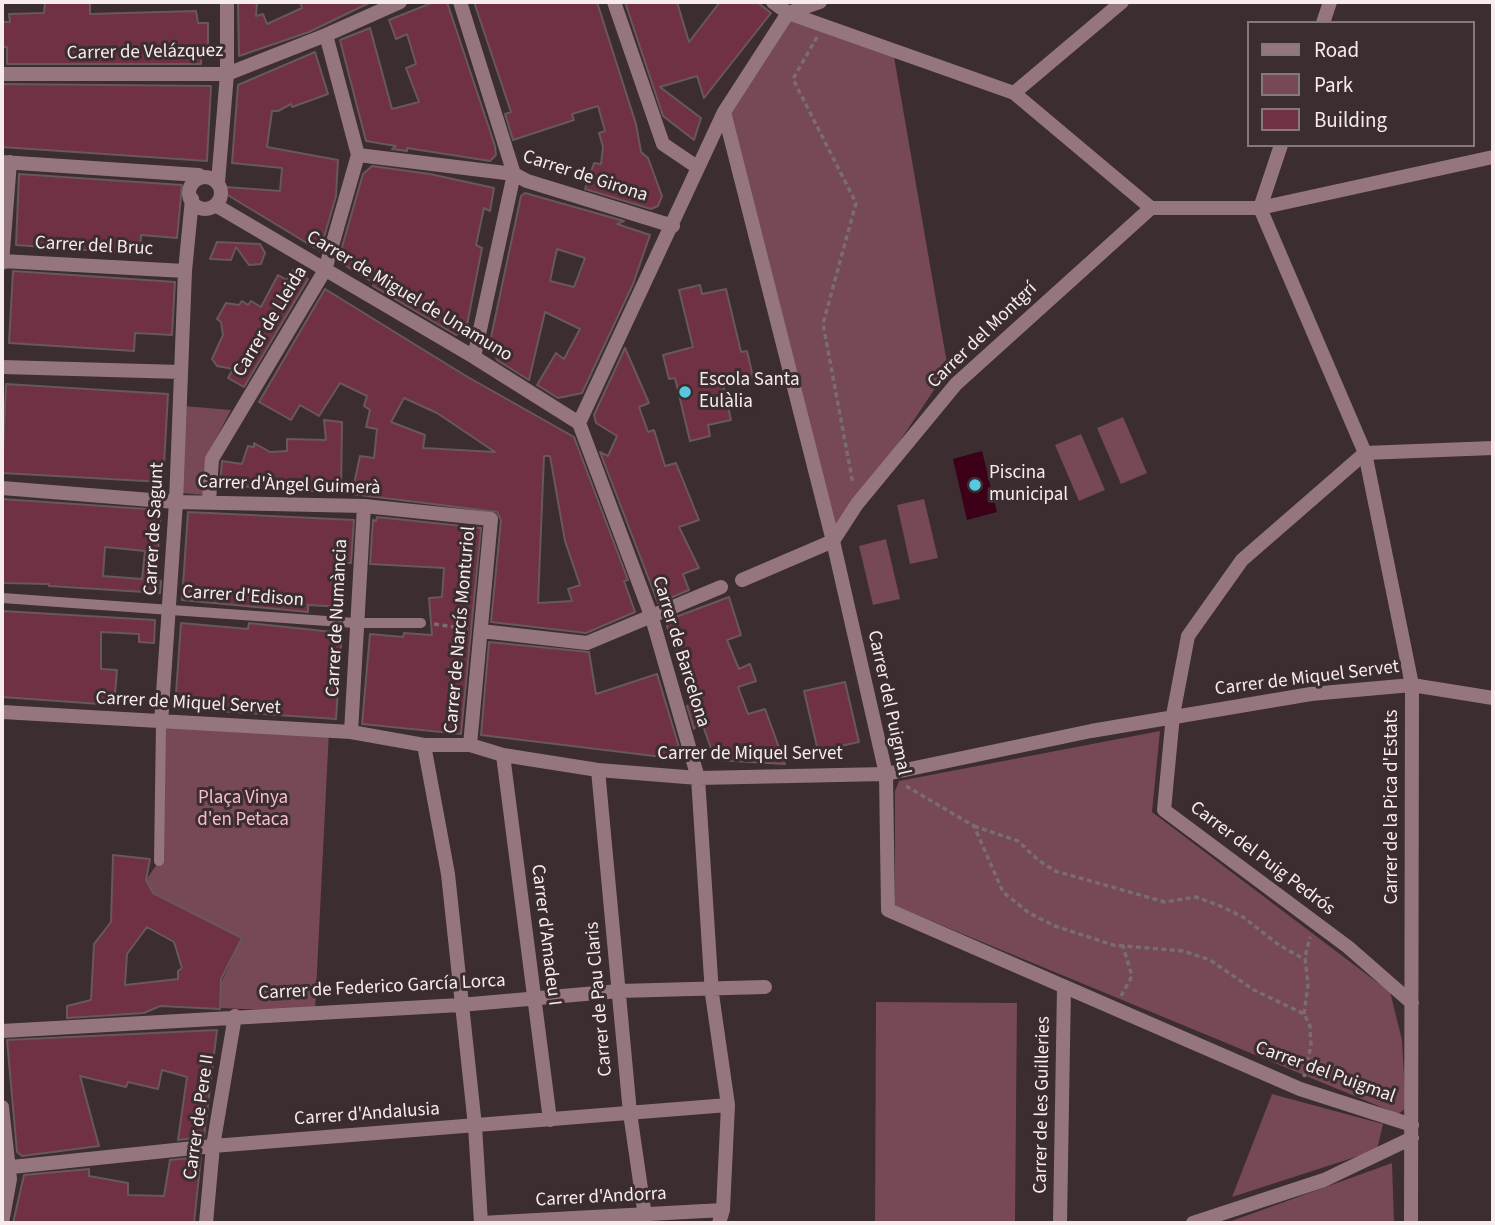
<!DOCTYPE html>
<html>
<head>
<meta charset="utf-8">
<style>
  body { margin:0 }
  #map { position:relative; width:1495px; height:1225px; overflow:hidden; background:#3b2d30; font-family:"Source Sans 3",sans-serif }
  canvas { display:block }
  .frame { position:absolute; inset:0; border:4px solid #f6ecee; pointer-events:none }
  .legend { position:absolute; left:1247px; top:21px; width:228px; height:126px; box-sizing:border-box; background:#3b2d30; border:2px solid #86797c; margin:0; padding:9px 12px; list-style:none; font-size:21px; color:#f6ecee }
  .legend li { display:flex; align-items:center; gap:14px; height:35px }
  .legend b { width:35px; border:2px solid #86797c }
</style>
</head>
<body>
<div id="map">
<canvas width="1495" height="1225"></canvas>
<div class="frame"></div>
<ul class="legend">
<li><b style="height:9px;background:#96767d"></b>Road</li>
<li><b style="height:19px;background:#764954"></b>Park</li>
<li><b style="height:19px;background:#703144"></b>Building</li>
</ul>
</div>
<script>
const context = document.querySelector('canvas').getContext('2d');
context.lineJoin = 'round';
function fill(path, color) {
  context.fillStyle = color;
  context.fill(path, 'evenodd');
}
function poly(rows) {
  const path = new Path2D();
  for (const r of rows) {
    if (r.length === 3) {
      path.moveTo(r[0] + r[2], r[1]);
      path.arc(r[0], r[1], r[2], 0, 2 * Math.PI);
      continue;
    }
    path.moveTo(r[0], r[1]);
    for (let i = 2; i < r.length; i += 2) path.lineTo(r[i], r[i + 1]);
  }
  return path;
}
function strokePath(path, color, width, dash) {
  context.strokeStyle = color;
  context.lineWidth = width;
  context.lineCap = dash ? 'butt' : 'round';
  context.setLineDash(dash || []);
  context.stroke(path);
}
function write(font, color, halo, rows, align = 'center') {
  context.font = font + ' "Source Sans 3",sans-serif';
  context.lineWidth = 6;
  context.setLineDash([]);
  context.textBaseline = 'middle';
  context.strokeStyle = halo;
  context.fillStyle = color;
  for (const [text, x, y, turn = 0] of rows) {
    context.save();
    context.translate(x, y);
    context.rotate((+turn || 0) * Math.PI / 180);
    context.textAlign = isNaN(turn) ? turn : align;
    if (halo) context.strokeText(text, 0, 0);
    context.fillText(text, 0, 0);
    context.restore();
  }
}
const green = poly([
  [788,13,893,51,948,369,833,541,724,112],
  [184,406,231,410,207,456,204,495,181,493],
  [1123,417,1147,473,1121,484,1097,428],
  [1081,434,1105,490,1079,501,1055,445],
  [924,499,938,558,910,564,897,505],
  [886,539,900,599,873,605,859,546],
  [164,723,329,731,315,1012,220,1008,220,985,242,938,153,893,146,880,159,861],
  [1160,731,1152,812,1390,992,1402,1040,1405,1092,1405,1109,1398,1114,895,906,895,791,899,781],
  [876,1002,1017,1003,1015,1223,875,1223],
  [1272,1094,1383,1124,1377,1150,1232,1197],
  [1392,1163,1394,1223,1226,1223]
]);
const water = poly([
  [982,451,997,512,967,520,953,459]
]);
const building = poly([
  [45,2,90,2,90,14,196,11,198,23,208,23,208,46,201,46,201,64,7,64,7,47,2,47,2,22,10,22,9,14,44,13,45,2],
  [238,2,257,2,256,16,263,14,267,24,302,8,300,2,371,2,309,32,239,56,238,2],
  [434,2,447,2,495,146,496,155,490,161,407,148,407,151,392,149,396,146,366,141,340,40,370,28,392,109,419,102,406,68,416,64,407,34,396,39,389,20,434,2],
  [474,2,597,2,636,124,641,152,648,158,662,196,658,206,651,209,585,189,594,163,601,164,603,147,599,133,605,131,598,106,572,114,574,120,513,140,505,114,511,112,474,2],
  [625,2,677,2,689,42,720,2,757,2,771,13,704,98,697,76,660,87,701,118,694,140,663,116,625,2],
  [315,52,328,94,292,107,291,104,278,111,272,111,267,147,338,160,336,196,320,251,221,191,226,187,280,191,282,168,232,163,238,85,315,52],
  [5,84,211,86,207,161,2,147,2,86,5,84],
  [372,166,430,174,494,188,490,211,484,208,476,245,482,248,466,330,456,335,373,286,374,283,338,261,363,174,372,166],
  [19,174,182,185,177,238,141,235,140,254,16,245,19,174],
  [525,193,624,221,617,224,650,235,633,284,582,393,558,398,537,385,556,353,564,359,580,329,545,312,529,380,497,360,490,342,521,196,525,193],
  [557,249,585,258,574,287,550,281,557,249],
  [217,242,260,244,265,253,261,264,249,265,236,247,231,260,210,259,217,242],
  [293,270,308,279,244,387,228,378,233,369,217,366,212,359,223,335,221,322,217,319,226,303,239,305,242,301,248,305,251,301,261,307,278,275,287,280,293,270],
  [13,271,175,282,172,335,135,333,134,351,9,343,13,271],
  [700,285,702,294,726,289,741,352,747,351,753,377,723,384,731,420,708,425,710,436,690,441,675,378,669,379,663,355,693,347,679,290,700,285],
  [325,289,466,376,574,437,628,580,624,581,635,612,586,633,491,622,501,520,497,512,352,494,360,456,374,458,377,429,366,427,370,410,364,406,367,396,340,383,319,416,300,405,291,420,259,402,325,289],
  [404,398,437,413,495,452,423,448,425,435,391,422,404,398],
  [544,456,550,456,565,541,580,585,568,589,572,601,538,603,544,456],
  [625,348,649,403,639,407,648,432,654,430,665,466,676,463,699,520,679,527,699,568,683,574,689,590,658,603,600,452,608,456,617,436,596,423,594,415,625,348],
  [6,384,168,394,163,482,2,473,6,384],
  [324,420,342,422,341,493,220,485,222,461,242,464,248,446,254,447,254,443,270,452,287,451,287,439,326,440,324,420],
  [2,499,161,510,156,580,161,581,160,593,49,586,49,584,2,583,2,499],
  [105,547,145,551,142,579,103,576,105,547],
  [188,512,354,520,351,563,346,563,344,607,308,605,308,612,182,600,188,512],
  [377,517,481,528,461,734,362,724,370,634,403,637,404,633,432,635,429,598,442,597,444,568,370,564,373,520,376,521,377,517],
  [729,597,741,635,727,640,739,669,750,664,756,681,738,687,748,714,765,709,785,764,715,760,701,720,694,729,687,706,695,703,665,621,729,597],
  [2,611,155,620,154,643,139,642,139,634,101,632,101,669,117,670,114,705,2,697,2,611],
  [181,623,248,629,249,623,342,633,336,719,175,708,181,623],
  [489,642,589,652,596,694,657,674,679,747,671,758,481,735,489,642],
  [845,682,859,742,818,751,804,691,845,682],
  [113,855,150,859,146,880,153,893,242,938,221,979,220,1009,160,1006,144,1013,67,1018,67,1006,91,1000,94,944,111,922,113,855],
  [147,927,174,942,182,968,178,971,178,979,125,985,127,954,147,927],
  [217,1030,204,1137,178,1140,187,1077,162,1070,158,1089,128,1082,126,1087,80,1076,99,1146,22,1156,17,1152,7,1040,217,1030],
  [201,1157,194,1223,13,1223,24,1175,89,1169,89,1176,128,1183,128,1195,164,1196,170,1160,201,1157]
]);
const path = poly([
  [817,37,793,79,856,203,823,324,853,484],
  [434,624,468,629],
  [906,786,974,826,1003,892,1029,913,1055,926,1113,945,1183,951,1210,960,1254,990,1304,1014,1310,1026,1311,1046,1304,1077],
  [974,826,1018,841,1038,860,1055,871,1165,902,1196,897,1218,905,1243,917,1279,945,1306,960],
  [1121,996,1132,976,1123,946],
  [1304,1014,1308,985,1305,957,1310,937]
]);
const lane = poly([
  [2,598,355,623,421,623],
  [159,861,161,723]
]);
const street = poly([
  [460,2,514,174,474,357],
  [614,2,663,144,697,167],
  [773,2,788,13,1014,93,1151,208,1260,208,1493,157],
  [1323,23,1330,2],
  [2,74,227,74,326,35,400,2],
  [1014,93,1122,2],
  [724,112,833,541,886,774,888,910,1300,1089,1412,1125],
  [1281,145,1260,208,1365,453,1412,685,1411,1223],
  [358,155,514,174,527,181,673,226],
  [2,162,199,175],
  [205,193,16],
  [218,182,227,74,227,2],
  [217,206,474,357,579,423],
  [2,261,185,271],
  [2,263,10,162],
  [2,367,181,372],
  [2,488,176,502,364,506,491,519,470,745],
  [209,501,212,459,325,270,358,155,326,35],
  [833,541,857,504,956,384,1151,208],
  [742,580,833,541],
  [481,631,587,643,721,587],
  [2,712,351,732,424,745,470,745,503,755,598,770,698,778,886,774,1091,731,1311,694,1412,685,1493,698],
  [161,723,176,502,185,271,192,199],
  [351,732,364,506],
  [424,745,448,874,475,1126,481,1223],
  [503,755,550,1120],
  [598,770,630,1113,646,1223],
  [1412,1003,1348,947,1164,810,1173,715,1188,636,1242,560,1365,453,1493,448],
  [2,1031,460,1005,619,991,765,987],
  [2,1107,10,1179,2,1223],
  [2,1168,213,1146,728,1105],
  [206,1223,213,1146,235,1016],
  [481,1223,723,1210],
  [719,1223,723,1210,728,1105,712,994,698,778,652,618,579,423,724,112,788,13,820,2],
  [1060,1223,1064,987],
  [1193,1223,1324,1180,1412,1138]
]);
const markers = [
  [685,392,7,"#56c9e1"],
  [975,485,7,"#56c9e1"]
];
const streetNames = [
  ["Carrer de Velázquez",145,53,-1],
  ["Carrer de Girona",585,177,18],
  ["Carrer del Bruc",94,247,3],
  ["Carrer de Miguel de Unamuno",409,297,31],
  ["Carrer de Lleida",271,322,-59],
  ["Carrer del Montgrí",983,336,-44],
  ["Carrer d'Àngel Guimerà",289,486,2],
  ["Carrer de Sagunt",155,529,-87],
  ["Carrer d'Edison",243,597,4],
  ["Carrer de Numància",338,618,-87],
  ["Carrer de Narcís Monturiol",461,630,-85],
  ["Carrer de Barcelona",680,652,73],
  ["Carrer de Miquel Servet",1307,679,-7],
  ["Carrer del Puigmal",888,703,78],
  ["Carrer de Miquel Servet",188,704,3],
  ["Carrer de Miquel Servet",750,755],
  ["Carrer de la Pica d'Estats",1393,807,-90],
  ["Carrer del Puig Pedrós",1262,859,37],
  ["Carrer d'Amadeu I",545,935,83],
  ["Carrer de Federico García Lorca",382,988,-3],
  ["Carrer de Pau Claris",600,999,-95],
  ["Carrer del Puigmal",1325,1073,20],
  ["Carrer de les Guilleries",1043,1105,-89],
  ["Carrer d'Andalusia",367,1115,-4],
  ["Carrer de Pere II",200,1117,-82],
  ["Carrer d'Andorra",601,1198,-3]
];
const poiNames = [
  ["Escola Santa",699,381],
  ["Eulàlia",699,403],
  ["Piscina",989,474],
  ["municipal",989,496]
];
const parkNames = [
  ["Plaça Vinya",243,799],
  ["d'en Petaca",243,821]
];
fill(green, '#764954');
fill(water, '#3c0119');
fill(building, '#703144');
strokePath(building, '#68585b', 2);
strokePath(path, '#7a6d70', 3.5, [5, 3.5]);
strokePath(lane, '#96767d', 10);
strokePath(street, '#96767d', 14);
for (const [x, y, r, color] of markers) {
  const dot = new Path2D();
  dot.arc(x, y, r, 0, 2 * Math.PI);
  context.fillStyle = color;
  context.fill(dot);
  strokePath(dot, '#3b2d30', 2.5);
}
write('19px', '#f6ecee', '#3b2d30', streetNames);
write('19px', '#f6ecee', '#3b2d30', poiNames, 'left');
write('19px', '#fabdcb', '#3b2d30', parkNames);
</script>
</body>
</html>
